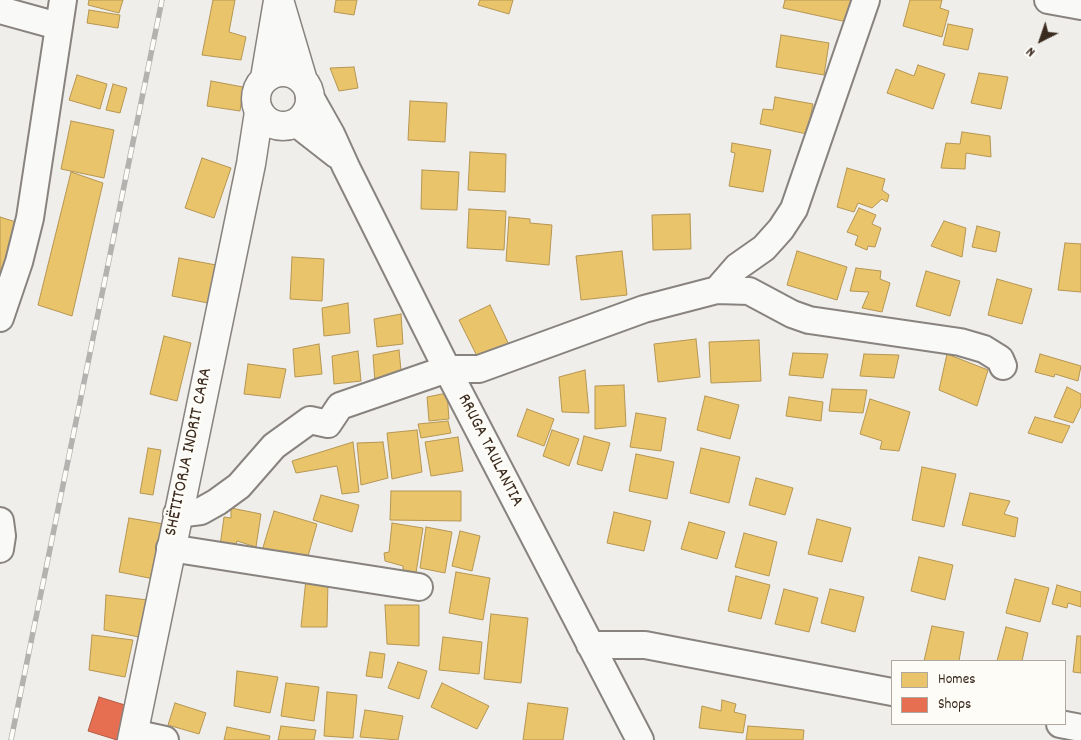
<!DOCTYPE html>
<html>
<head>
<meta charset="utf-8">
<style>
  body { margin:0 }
  #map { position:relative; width:1081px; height:740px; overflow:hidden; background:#f0eeeb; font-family:Dekko,sans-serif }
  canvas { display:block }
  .legend { position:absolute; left:891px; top:660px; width:175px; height:65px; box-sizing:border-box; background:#fdfcf7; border:1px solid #afa8a0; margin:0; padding:6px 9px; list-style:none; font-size:15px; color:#3b2a1e }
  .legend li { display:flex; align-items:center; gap:10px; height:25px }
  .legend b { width:25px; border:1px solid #afa8a0 }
  .north { position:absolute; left:1016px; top:15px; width:50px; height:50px; -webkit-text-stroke:4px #fdfcf7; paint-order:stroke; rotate:221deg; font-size:14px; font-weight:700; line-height:20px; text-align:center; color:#3b2a1e }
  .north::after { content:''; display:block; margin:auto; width:18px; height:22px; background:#3b2a1e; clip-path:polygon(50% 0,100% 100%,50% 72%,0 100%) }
</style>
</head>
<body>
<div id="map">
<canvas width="1081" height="740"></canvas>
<ul class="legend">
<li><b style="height:14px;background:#e9c46a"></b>Homes</li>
<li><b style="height:14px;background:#e76f51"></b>Shops</li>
</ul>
<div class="north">N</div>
</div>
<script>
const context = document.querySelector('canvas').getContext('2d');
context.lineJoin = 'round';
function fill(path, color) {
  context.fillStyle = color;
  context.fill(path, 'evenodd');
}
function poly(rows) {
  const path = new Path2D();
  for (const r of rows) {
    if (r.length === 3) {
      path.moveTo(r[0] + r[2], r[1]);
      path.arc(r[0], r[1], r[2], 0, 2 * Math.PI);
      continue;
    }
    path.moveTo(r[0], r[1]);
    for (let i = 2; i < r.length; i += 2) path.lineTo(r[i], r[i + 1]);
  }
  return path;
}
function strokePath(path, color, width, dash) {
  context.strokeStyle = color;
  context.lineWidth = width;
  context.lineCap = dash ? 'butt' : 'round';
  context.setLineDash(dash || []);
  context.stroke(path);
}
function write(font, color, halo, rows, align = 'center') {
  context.font = font + ' Dekko,sans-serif';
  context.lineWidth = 5;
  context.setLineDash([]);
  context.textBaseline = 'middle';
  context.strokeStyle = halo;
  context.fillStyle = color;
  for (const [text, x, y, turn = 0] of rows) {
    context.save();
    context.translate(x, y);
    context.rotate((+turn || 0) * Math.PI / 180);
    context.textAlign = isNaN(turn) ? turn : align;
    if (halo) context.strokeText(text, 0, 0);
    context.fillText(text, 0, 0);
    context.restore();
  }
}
const homes = poly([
  [89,0,123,0,119,13,88,5,89,0],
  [213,0,235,0,229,32,246,37,241,60,202,55,213,0],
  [336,0,357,0,354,15,334,12,336,0],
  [480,0,513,0,509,14,478,5,480,0],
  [785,0,852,0,847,22,783,8,785,0],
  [910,0,942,0,940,8,949,11,942,37,903,26,910,0],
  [89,10,120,15,118,28,87,23,89,10],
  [948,24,973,29,968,50,943,45,948,24],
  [781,35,829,43,824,75,776,67,781,35],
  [918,65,945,74,933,109,887,93,896,69,914,76,918,65],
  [354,67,358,88,339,91,330,68,354,67],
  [979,73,1008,77,1001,109,971,103,979,73],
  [77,75,107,84,100,109,69,100,77,75],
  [211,81,243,87,240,111,207,106,211,81],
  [113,84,127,88,120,113,106,110,113,84],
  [775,97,813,104,807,134,760,124,763,109,773,110,775,97],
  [410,101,447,103,445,142,408,140,410,101],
  [71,121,114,130,104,178,61,169,71,121],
  [962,132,990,136,991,157,966,153,965,169,941,168,946,143,960,144,962,132],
  [732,143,771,150,763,192,729,186,735,153,731,152,732,143],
  [470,152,506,154,505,192,468,190,470,152],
  [202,158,231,168,214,218,185,208,202,158],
  [847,168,885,179,882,190,889,195,887,202,882,199,872,208,858,203,854,212,837,207,847,168],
  [422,170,459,172,457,210,421,209,422,170],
  [71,172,103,183,72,316,38,305,71,172],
  [859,208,876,215,872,224,881,228,875,247,868,246,867,250,855,245,858,236,847,232,859,208],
  [469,209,506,211,504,250,467,248,469,209],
  [690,214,691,249,653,250,652,215,690,214],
  [0,217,16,222,0,284,0,217],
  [509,217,530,219,530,223,552,225,549,265,506,261,509,217],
  [944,221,966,228,962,257,931,246,944,221],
  [977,226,1000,232,996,252,972,247,977,226],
  [1065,243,1081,244,1081,292,1058,290,1065,243],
  [622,251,627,295,581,300,576,256,622,251],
  [797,251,847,267,837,300,787,285,797,251],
  [292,257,324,259,322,301,290,299,292,257],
  [179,258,216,265,208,303,172,296,179,258],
  [856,268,881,271,880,279,890,283,882,312,862,308,869,292,850,291,856,268],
  [926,271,960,281,950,316,916,306,926,271],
  [997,279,1032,289,1022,324,988,315,997,279],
  [348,303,350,333,324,336,322,308,348,303],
  [490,305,511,349,481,364,459,320,490,305],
  [401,314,403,344,377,347,374,319,401,314],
  [164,336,191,343,177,401,150,394,164,336],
  [696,339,700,377,658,382,654,344,696,339],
  [759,340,761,381,711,383,709,342,759,340],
  [319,344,322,374,295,377,293,349,319,344],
  [399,350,402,380,375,383,373,355,399,350],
  [358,351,361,381,334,384,332,356,358,351],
  [793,353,828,354,823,378,789,375,793,353],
  [864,354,899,355,894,378,860,376,864,354],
  [947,354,988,370,977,406,939,390,947,354],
  [1040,354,1081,366,1078,381,1055,374,1054,377,1035,372,1040,354],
  [248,364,286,369,280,398,244,394,248,364],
  [585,370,589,413,562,412,559,377,585,370],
  [624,385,626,426,595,429,595,386,624,385],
  [1067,387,1081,394,1081,406,1073,423,1054,417,1067,387],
  [832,389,867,390,863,413,829,411,832,389],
  [447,393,449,419,429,421,427,397,447,393],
  [705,396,739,405,730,439,697,430,705,396],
  [789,397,823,402,821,421,786,416,789,397],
  [870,399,910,412,899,451,880,449,882,441,860,434,870,399],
  [527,409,554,419,544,446,517,436,527,409],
  [636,413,666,418,661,451,630,447,636,413],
  [1035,417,1070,426,1062,443,1028,433,1035,417],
  [448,421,451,433,421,438,418,424,448,421],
  [417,430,422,472,392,479,387,433,417,430],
  [552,430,579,439,569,466,543,456,552,430],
  [584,436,610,443,602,471,577,464,584,436],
  [458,437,463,471,431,476,425,442,458,437],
  [353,442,359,492,342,494,337,466,296,473,292,461,353,442],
  [383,442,388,478,361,485,357,443,383,442],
  [148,448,161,450,153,495,140,493,148,448],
  [701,448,740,457,729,503,690,493,701,448],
  [636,454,674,462,667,499,629,491,636,454],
  [922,467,956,474,944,527,912,520,922,467],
  [756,478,793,488,785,515,749,505,756,478],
  [391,491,461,491,461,521,390,520,391,491],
  [970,493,1010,501,1004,514,1018,518,1015,537,962,525,970,493],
  [321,495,359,505,352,532,313,520,321,495],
  [231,508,261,514,256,547,237,541,234,549,220,546,224,517,231,518,231,508],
  [274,511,317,524,305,567,261,554,274,511],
  [614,512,651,521,644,551,607,543,614,512],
  [129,518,164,524,154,579,119,572,129,518],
  [817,519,851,528,842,562,808,554,817,519],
  [689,522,725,532,717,559,681,549,689,522],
  [392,523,423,528,416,573,403,570,403,566,385,561,384,553,389,552,392,523],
  [426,527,452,532,445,573,420,568,426,527],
  [460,531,480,536,472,571,452,566,460,531],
  [744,533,777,542,769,576,735,567,744,533],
  [919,557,953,565,945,600,911,591,919,557],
  [456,572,490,578,483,620,449,613,456,572],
  [736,576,770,585,761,619,728,611,736,576],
  [306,579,328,582,327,627,301,627,306,579],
  [1015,579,1049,588,1040,622,1006,613,1015,579],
  [1057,585,1081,592,1081,607,1068,603,1067,608,1052,604,1057,585],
  [784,589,818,598,809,632,775,624,784,589],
  [830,589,864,597,855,632,821,623,830,589],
  [106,595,148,600,139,637,104,630,106,595],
  [385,605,419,605,419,646,387,644,385,605],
  [491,614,528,618,521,683,484,679,491,614],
  [932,626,964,632,959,661,924,661,932,626],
  [1006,627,1028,633,1022,661,997,661,1006,627],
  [92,635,133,640,125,677,89,670,92,635],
  [1077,636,1081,636,1081,673,1073,672,1077,636],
  [443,637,482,642,479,674,439,670,443,637],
  [370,652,385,654,382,678,366,676,370,652],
  [398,662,427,671,419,699,388,688,398,662],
  [237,671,278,677,270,713,234,706,237,671],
  [286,683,319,687,314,721,281,716,286,683],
  [442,683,489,706,477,729,431,707,442,683],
  [327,692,357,695,353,738,324,736,327,692],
  [722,700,736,704,734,712,746,715,743,733,699,728,702,706,721,711,722,700],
  [175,703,206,713,199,734,168,725,175,703],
  [528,703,568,708,563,740,523,740,528,703],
  [365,710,403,716,398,740,360,737,365,710],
  [281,726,316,730,314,740,278,740,281,726],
  [748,726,804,730,803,740,746,740,748,726],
  [227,727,270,736,269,740,224,740,227,727]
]);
const shops = poly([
  [99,697,128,706,117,740,88,731,99,697]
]);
const minor = poly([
  [1048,0,1081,6],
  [0,10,58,26],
  [309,95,331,134,346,167,447,369,640,740],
  [296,123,337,155],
  [717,290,749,291,792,314,809,320,960,342,984,349,1000,359,1003,366],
  [0,318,19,262,30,218,63,0],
  [177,514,201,511,217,502,239,486,274,446,310,420,328,424,340,406,447,369,479,369,644,309,717,290,737,267,764,248,781,229,794,209,866,0],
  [0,521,2,536,0,549],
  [170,548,419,587],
  [590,645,645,645,892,692],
  [1060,724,1081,728],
  [133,733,165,740]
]);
const major = poly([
  [279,0,303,81],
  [283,99,27],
  [265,78,278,1],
  [132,740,251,164,259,112]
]);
const rail = poly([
  [11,740,162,0]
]);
const streetNames = [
  ["RRUGA TAULANTIA",489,451,63],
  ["SHËTITORJA INDRIT CARA",190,452,-78]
];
fill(homes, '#e9c46a');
strokePath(homes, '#b59653', 1);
fill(shops, '#e76f51');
strokePath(shops, '#b35a42', 1);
strokePath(minor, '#88837f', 30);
strokePath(major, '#88837f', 31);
strokePath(minor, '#f9f9f7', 26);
strokePath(major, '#f9f9f7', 28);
strokePath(rail, '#b4b2b0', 5.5);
strokePath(rail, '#fdfcf7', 4, [11]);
write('18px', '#3b2a1e', '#fdfcf7', streetNames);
</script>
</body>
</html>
